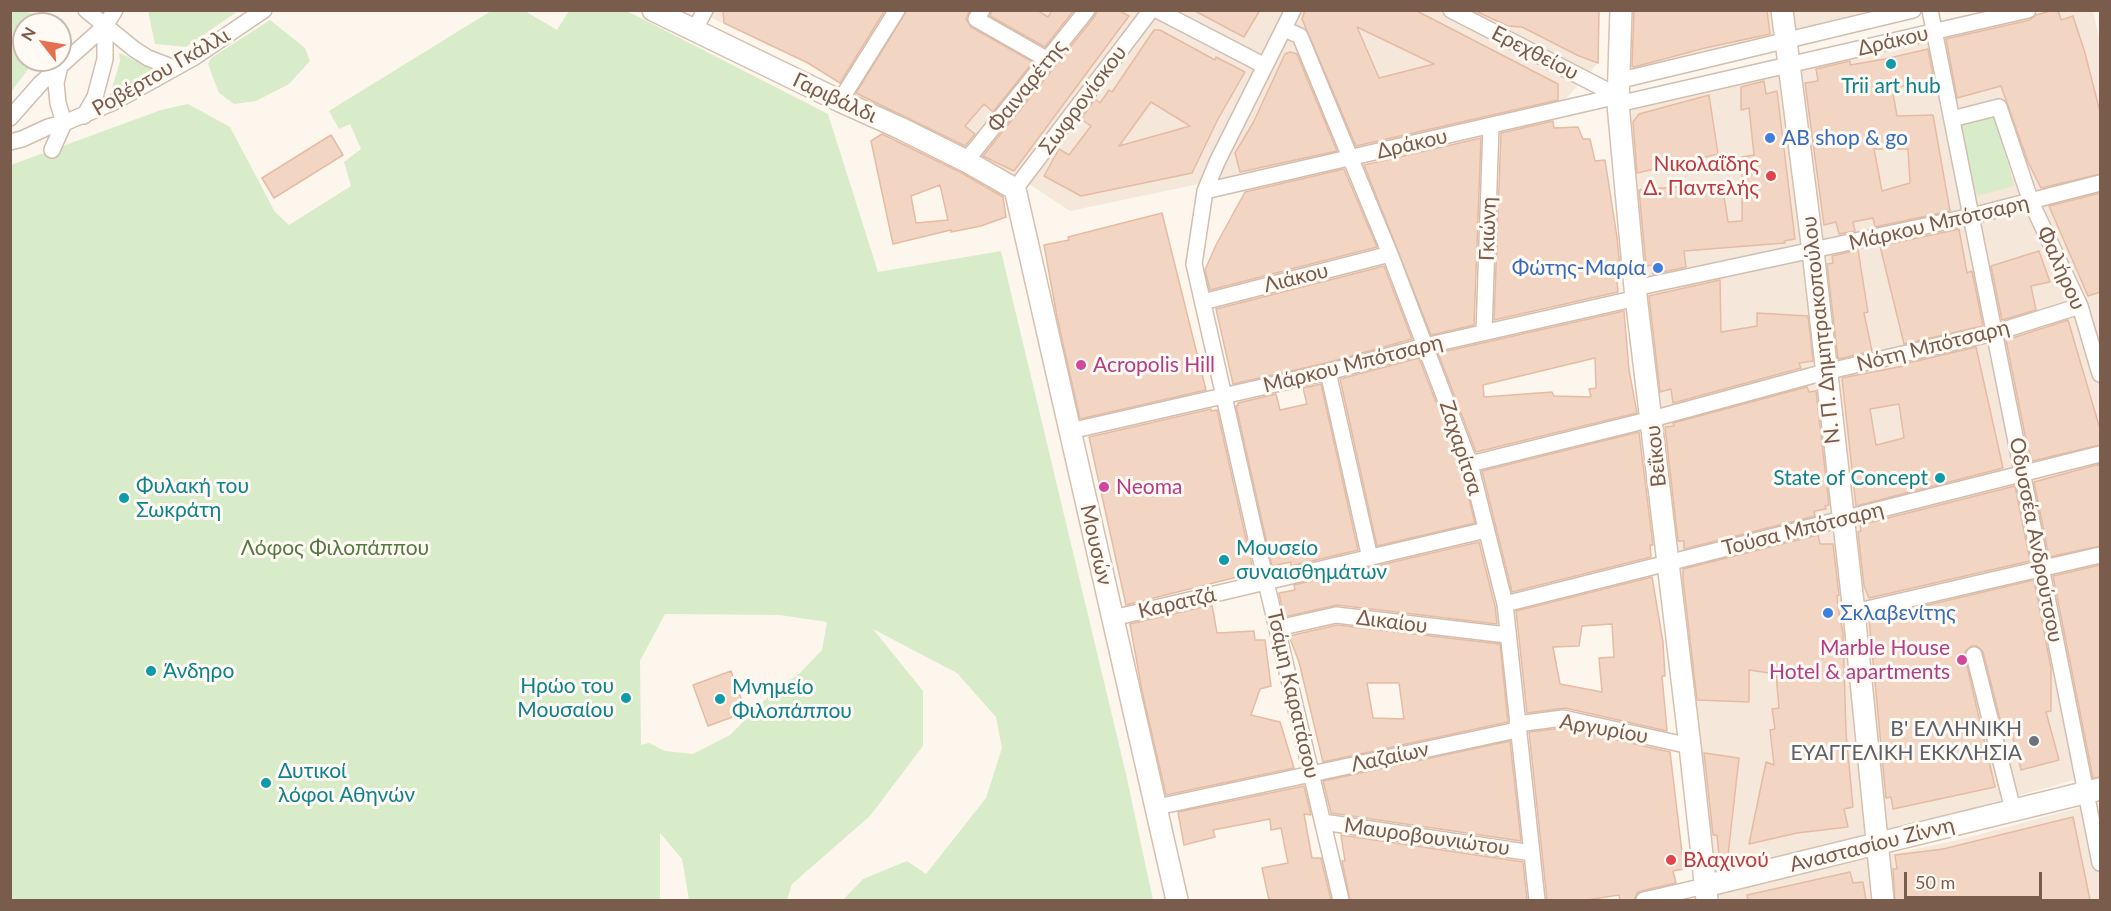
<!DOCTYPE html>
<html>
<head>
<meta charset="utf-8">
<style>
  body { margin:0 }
  #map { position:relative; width:2111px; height:911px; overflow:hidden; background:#fdf6ec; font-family:Lato,sans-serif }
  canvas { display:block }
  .frame { position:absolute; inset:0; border:12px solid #7a5c4d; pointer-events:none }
  .north { position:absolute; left:12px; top:12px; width:60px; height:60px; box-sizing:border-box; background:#fffaf3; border:2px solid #cabbb1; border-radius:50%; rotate:301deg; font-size:16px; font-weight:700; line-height:24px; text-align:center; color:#7a5c4d }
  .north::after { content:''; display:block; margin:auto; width:21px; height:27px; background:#e76f51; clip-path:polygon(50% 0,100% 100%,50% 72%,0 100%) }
  .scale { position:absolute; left:1904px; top:872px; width:138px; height:27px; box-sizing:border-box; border:3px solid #7a5c4d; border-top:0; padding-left:8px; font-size:18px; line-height:21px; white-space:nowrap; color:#7a5c4d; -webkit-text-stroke:4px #fffaf3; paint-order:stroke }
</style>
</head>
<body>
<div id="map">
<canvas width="2111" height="911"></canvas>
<div class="frame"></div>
<div class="north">N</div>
<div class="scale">50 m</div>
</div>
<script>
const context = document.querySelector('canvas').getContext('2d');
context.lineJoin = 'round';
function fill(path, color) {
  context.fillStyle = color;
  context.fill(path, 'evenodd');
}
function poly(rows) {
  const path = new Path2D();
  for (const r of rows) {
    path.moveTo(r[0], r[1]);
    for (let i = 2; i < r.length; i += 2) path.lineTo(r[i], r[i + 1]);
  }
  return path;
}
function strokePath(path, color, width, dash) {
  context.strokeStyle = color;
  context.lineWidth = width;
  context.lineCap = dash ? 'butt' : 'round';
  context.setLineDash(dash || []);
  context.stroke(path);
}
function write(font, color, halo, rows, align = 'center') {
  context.font = font + ' Lato,sans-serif';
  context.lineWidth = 6;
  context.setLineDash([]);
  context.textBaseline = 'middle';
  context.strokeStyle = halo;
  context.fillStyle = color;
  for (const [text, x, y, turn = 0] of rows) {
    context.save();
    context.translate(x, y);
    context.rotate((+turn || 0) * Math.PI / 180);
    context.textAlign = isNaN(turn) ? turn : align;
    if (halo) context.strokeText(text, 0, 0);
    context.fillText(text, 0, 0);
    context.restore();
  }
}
const residential = poly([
  [697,11,1600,11,1598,63,1562,103,1342,154,1070,211,1023,180,936,134,910,125,851,95,842,85,808,63],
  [1628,11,1869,11,1626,72],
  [2047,11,2093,11,2100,42,2100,773,1709,881,1625,111],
  [2100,802,2100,900,1711,900,1710,893,1962,839]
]);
const green = poly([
  [11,10,23,11,65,22,60,28,60,24,24,24,24,60,35,60,11,92],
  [148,11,148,10,238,11,186,47,155,44],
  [491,11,525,11,557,30,569,11,627,11,828,114,878,272,1001,251,1126,774,1153,900,843,900,863,879,907,861,926,874,986,798,1002,748,996,717,957,673,873,629,923,691,923,746,870,816,792,884,787,900,689,900,682,859,660,833,660,900,11,900,11,165,161,110,188,104,230,127,275,212,289,225,351,186,344,162,361,149,350,124,339,129,329,111],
  [665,614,780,615,827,622,822,650,799,674,773,692,730,735,693,754,665,751,649,743,641,745,640,661],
  [270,20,305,48,310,61,289,84,256,101,234,104,219,93,208,64,211,58],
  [119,53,159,70,109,98,120,61],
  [1995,116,2014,186,1977,196,1958,127]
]);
const building = poly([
  [723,10,885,10,840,83,808,63,724,23,723,10],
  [907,10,970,10,966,19,971,27,1033,62,993,112,984,104,965,126,975,134,965,146,856,93,907,10],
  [992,10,1037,10,1048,17,1052,10,1074,10,1045,47,990,16,992,10],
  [1097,10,1118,10,1129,16,1014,171,983,156,1056,65,1095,16,1097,10],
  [1193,10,1260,10,1244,37,1193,10],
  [1305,10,1415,10,1558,84,1558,100,1356,146,1302,19,1305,10],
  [1357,27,1434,64,1379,78,1357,27],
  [1473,10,1599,10,1598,63,1579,56,1522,27,1508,26,1473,10],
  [1634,10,1767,10,1770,34,1705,48,1634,67,1632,66,1634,10],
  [2054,10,2058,10,2061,20,2073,16,2085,53,2100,112,2100,174,2041,188,2028,162,2001,86,1957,98,1946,39,2030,20,2036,15,2054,10],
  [1154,30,1160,30,1215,60,1216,57,1245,72,1218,119,1192,173,1081,196,1044,176,1059,149,1069,155,1091,126,1081,119,1095,99,1100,103,1109,90,1112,92,1154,30],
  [1151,102,1190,126,1119,146,1151,102],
  [1928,49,1934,81,1892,88,1897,116,1933,115,1950,211,1875,227,1873,218,1853,222,1855,231,1839,234,1836,222,1824,225,1805,83,1818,81,1816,69,1850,61,1850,65,1885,59,1928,49],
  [1874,149,1908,149,1910,183,1882,191,1874,149],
  [1290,52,1297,54,1337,151,1240,172,1235,153,1253,123,1285,54,1290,52],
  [1764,81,1766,94,1777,91,1795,239,1784,241,1785,243,1684,251,1686,267,1653,274,1652,265,1646,266,1639,190,1722,183,1728,222,1742,221,1742,157,1754,155,1749,108,1741,110,1741,87,1764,81],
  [1709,95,1718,154,1637,173,1633,122,1639,114,1709,95],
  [1553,121,1554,128,1578,127,1583,139,1590,139,1595,161,1605,160,1617,237,1620,268,1616,269,1618,292,1494,320,1501,133,1553,121],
  [882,134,960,172,1003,197,1006,217,981,226,951,232,951,230,893,244,871,141,882,134],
  [940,185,948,220,916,223,911,196,940,185],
  [331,135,343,155,274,198,262,178,331,135],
  [1481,138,1474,325,1431,335,1364,165,1481,138],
  [1344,169,1377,247,1210,290,1205,270,1216,245,1245,192,1344,169],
  [2100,193,2100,292,2088,296,2049,206,2100,193],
  [1162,213,1206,390,1080,419,1057,317,1044,245,1069,240,1068,237,1162,213],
  [1959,229,1967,273,1972,271,1983,326,1904,344,1880,246,1959,229],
  [1858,250,1868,312,1864,313,1872,351,1838,359,1827,264,1833,263,1832,256,1858,250],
  [2039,251,2050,282,2031,286,2036,310,2002,320,1991,266,2039,251],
  [1384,266,1412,339,1326,363,1233,384,1216,309,1384,266],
  [1720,280,1721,332,1757,326,1757,313,1808,316,1813,361,1799,363,1801,368,1673,403,1671,389,1660,392,1649,296,1720,280],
  [1624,311,1629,370,1637,413,1476,452,1438,353,1624,311],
  [1595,358,1596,388,1589,389,1591,397,1554,396,1552,392,1484,397,1483,385,1595,358],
  [2068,320,2100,429,2100,445,2032,461,2026,440,2006,340,2068,320],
  [1976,347,2003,468,1856,506,1842,378,1909,365,1908,363,1976,347],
  [1899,404,1904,438,1876,445,1870,409,1899,404],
  [1419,358,1461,467,1475,523,1377,546,1340,379,1419,358],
  [1321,384,1358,550,1291,566,1291,562,1272,566,1236,406,1238,405,1238,403,1276,394,1280,410,1307,404,1303,388,1321,384],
  [1807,387,1809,392,1816,391,1829,505,1825,506,1826,509,1814,511,1815,516,1684,549,1684,541,1678,541,1665,427,1674,426,1673,423,1807,387],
  [1211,409,1211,411,1217,410,1253,570,1249,571,1249,574,1126,605,1089,437,1211,409],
  [1639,432,1653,545,1650,545,1651,557,1512,592,1482,471,1639,432],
  [2100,464,2100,546,2049,557,2034,482,2100,464],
  [2015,486,2030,561,1869,598,1864,586,1858,532,1861,531,1860,525,2015,486],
  [1818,535,1820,544,1833,544,1839,595,1837,596,1838,608,1843,633,1846,733,1853,807,1844,809,1848,827,1797,833,1749,844,1766,762,1774,765,1770,730,1775,729,1772,709,1779,708,1776,674,1749,670,1749,702,1697,700,1683,579,1683,569,1818,535],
  [1479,542,1495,606,1497,624,1337,605,1284,617,1279,593,1295,590,1294,585,1479,542],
  [2100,565,2100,777,2093,778,2053,576,2100,565],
  [1652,577,1663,642,1665,676,1662,676,1667,731,1565,708,1527,713,1516,611,1652,577],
  [1612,624,1614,657,1599,658,1602,692,1560,684,1553,647,1579,646,1582,626,1612,624],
  [2034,580,2051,668,2051,711,2046,712,2059,760,2021,770,2009,722,2001,723,1983,652,1977,646,1971,646,1965,652,1965,657,1995,787,1893,809,1891,797,1886,798,1869,619,2034,580],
  [1212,605,1217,633,1254,631,1255,640,1265,640,1271,686,1260,689,1251,715,1280,722,1294,768,1166,795,1142,691,1130,624,1212,605],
  [1337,625,1500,644,1508,722,1323,762,1299,662,1289,636,1337,625],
  [1367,683,1399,683,1404,719,1373,718,1367,683],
  [731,671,746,712,708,726,693,685,731,671],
  [1563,728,1670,752,1684,869,1673,871,1676,883,1641,891,1637,893,1634,900,1620,900,1619,895,1587,900,1547,900,1529,732,1563,728],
  [1510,741,1521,841,1331,813,1323,781,1510,741],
  [1704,753,1739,758,1727,864,1720,864,1717,835,1713,835,1704,753],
  [1304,786,1311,815,1304,814,1312,858,1321,858,1331,900,1269,900,1262,868,1288,863,1281,828,1271,830,1270,819,1213,830,1215,837,1184,845,1178,812,1304,786],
  [2073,817,2090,900,1895,900,1893,869,1897,869,1895,855,1943,849,2073,817],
  [1341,835,1523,862,1527,900,1350,900,1342,861,1345,861,1341,835],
  [1850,872,1853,883,1863,882,1866,900,1748,900,1747,895,1850,872]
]);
const street = poly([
  [86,10,134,49,148,58,174,68],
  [982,10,976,19,1048,60],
  [1157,10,1265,66],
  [1293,10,1217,162,1205,191,1194,264,1266,582,1341,900],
  [1451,10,1618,96],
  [1930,10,2100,863],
  [1284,29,1300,36,1390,254,1470,464,1505,604,1537,900],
  [694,31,705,10],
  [1617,81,1913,10],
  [840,101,897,10],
  [1618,104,2028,10],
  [84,116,95,97,105,59,105,26],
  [10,118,41,83,105,26,115,10],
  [1952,119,1999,107,2031,202,2080,306,2100,374],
  [10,142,22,139,48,127,64,123,114,102,193,58,264,10],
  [52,150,64,123,58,103,56,83,60,66],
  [966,161,1087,10],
  [1015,189,1151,10],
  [1205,191,1618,96],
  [1635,288,1972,216,2100,183],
  [1203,302,1390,254],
  [1484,332,1491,126],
  [1328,372,1370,558],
  [1070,431,1328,372,1425,346,1637,298],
  [1470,464,1652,419,1825,372,1994,333,2080,306],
  [1505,604,2100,454],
  [1854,612,2100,555],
  [1113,618,1486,530],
  [1278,628,1336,615,1507,635],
  [1974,655,2013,810],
  [1517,724,1563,718,1690,746],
  [1157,807,1517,730],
  [1323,822,1532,853],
  [1644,900,1705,886]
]);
const secondary = poly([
  [653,10,840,101,900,128,966,161,1015,189,1177,900],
  [1621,10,1618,104,1635,288,1690,746,1707,900],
  [1782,10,1813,251,1854,612,1883,900],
  [1705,886,2100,789]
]);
const markers = [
  [1891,64,6,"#0f9aa8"],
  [1770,138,6,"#3f7fe0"],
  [1771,176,6,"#e0444e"],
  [1658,268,6,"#3f7fe0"],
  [1081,365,6,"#d1479c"],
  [1940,478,6,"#0f9aa8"],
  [1104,487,6,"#d1479c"],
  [124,498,6,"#0f9aa8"],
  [1224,560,6,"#0f9aa8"],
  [1828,613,6,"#3f7fe0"],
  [1962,660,6,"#d1479c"],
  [151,671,6,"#0f9aa8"],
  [626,698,6,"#0f9aa8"],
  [720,699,6,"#0f9aa8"],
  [2034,741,6,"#6b7280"],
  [266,783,6,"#0f9aa8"],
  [1671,860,6,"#e0444e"]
];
const streetNames = [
  ["Δράκου",1893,41,-13],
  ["Ερεχθείου",1535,53,27],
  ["Ροβέρτου Γκάλλι",161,72,-30],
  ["Φαιναρέτης",1027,86,-51],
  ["Γαριβάλδι",835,98,25],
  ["Σωφρονίσκου",1083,100,-53],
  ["Δράκου",1412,144,-13],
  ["Μάρκου Μπότσαρη",1939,223,-13],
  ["Γκιώνη",1488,229,-88],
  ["Φαλήρου",2061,268,66],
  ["Λιάκου",1296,278,-14],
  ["Ν. Π. Δημητρακοπούλου",1821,330,-96],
  ["Νότη Μπότσαρη",1933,346,-14],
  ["Μάρκου Μπότσαρη",1353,364,-14],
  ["Ζαχαρίτσα",1461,448,72],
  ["Βεΐκου",1656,456,-96],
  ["Τούσα Μπότσαρη",1803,529,-14],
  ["Οδυσσέα Ανδρούτσου",2036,540,79],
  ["Μουσών",1096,545,77],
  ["Καρατζά",1177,603,-13],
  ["Δικαίου",1392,622,7],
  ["Τσάμη Καρατάσου",1293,694,77],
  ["Αργυρίου",1604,729,10],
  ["Λαζαίων",1390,757,-12],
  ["Μαυροβουνιώτου",1427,837,8],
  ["Αναστασίου Ζίννη",1872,845,-14]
];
const cultureNames = [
  ["Trii art hub",1891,86,"center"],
  ["State of Concept",1928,478,"right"],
  ["Φυλακή του",136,486],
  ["Σωκράτη",136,510],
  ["Μουσείο",1236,548],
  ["συναισθημάτων",1236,572],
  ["Άνδηρο",163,671],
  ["Ηρώο του",614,686,"right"],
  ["Μουσαίου",614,710,"right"],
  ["Μνημείο",732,687],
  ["Φιλοπάππου",732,711],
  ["Δυτικοί",278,771],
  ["λόφοι Αθηνών",278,795]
];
const shopNames = [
  ["AB shop & go",1782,138],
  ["Φώτης-Μαρία",1646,268,"right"],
  ["Σκλαβενίτης",1840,613]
];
const healthNames = [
  ["Νικολαΐδης",1759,164],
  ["Δ. Παντελής",1759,188],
  ["Βλαχινού",1683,860,"left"]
];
const hotelNames = [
  ["Acropolis Hill",1093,365],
  ["Neoma",1116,487],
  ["Marble House",1950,648,"right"],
  ["Hotel & apartments",1950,672,"right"]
];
const parkNames = [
  ["Λόφος Φιλοπάππου",335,548]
];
const worshipNames = [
  ["Β' ΕΛΛΗΝΙΚΗ",2022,729],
  ["ΕΥΑΓΓΕΛΙΚΗ ΕΚΚΛΗΣΙΑ",2022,753]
];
fill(residential, '#f5e8da');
fill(green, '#d8ecc9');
fill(building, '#f3d5c3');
strokePath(building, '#e6bba3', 1.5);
strokePath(street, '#d1beb0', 18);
strokePath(secondary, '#d6c0b0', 24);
strokePath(street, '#fff', 15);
strokePath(secondary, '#fff', 21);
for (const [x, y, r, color] of markers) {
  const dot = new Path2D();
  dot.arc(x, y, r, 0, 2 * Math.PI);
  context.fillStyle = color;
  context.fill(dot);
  strokePath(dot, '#fffaf3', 2);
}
write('21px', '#7a5c4d', '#fffaf3', streetNames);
write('21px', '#0d838f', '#fffaf3', cultureNames, 'left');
write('21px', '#366cbe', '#fffaf3', shopNames, 'left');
write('21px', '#be3a42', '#fffaf3', healthNames, 'right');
write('21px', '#b23c85', '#fffaf3', hotelNames, 'left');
write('21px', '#537a41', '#fffaf3', parkNames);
write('21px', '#5b616d', '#fffaf3', worshipNames, 'right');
</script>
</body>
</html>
